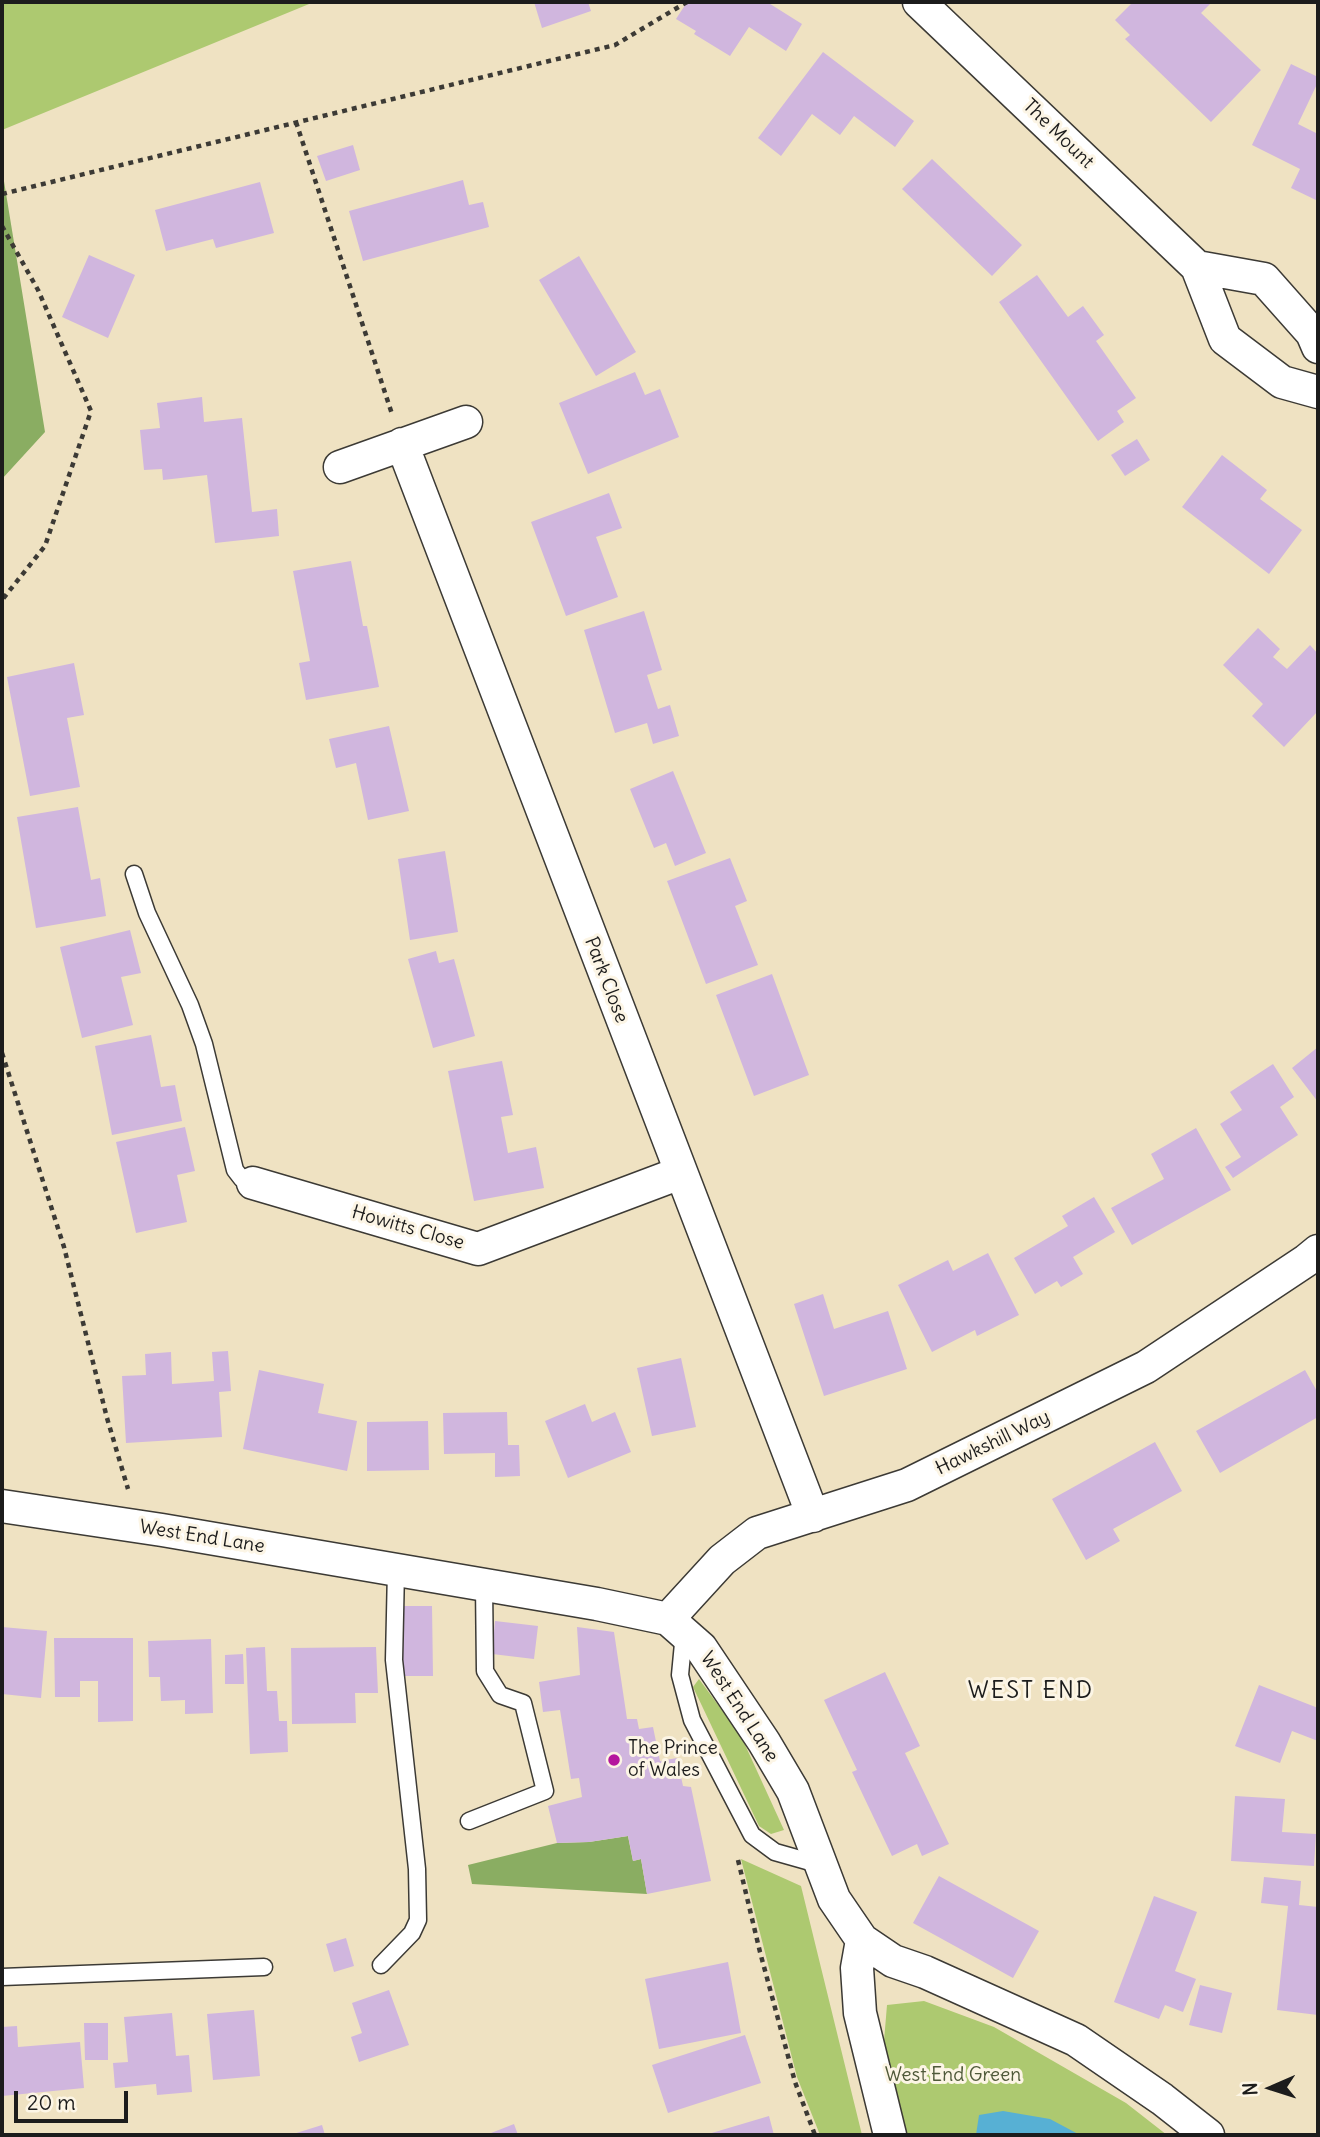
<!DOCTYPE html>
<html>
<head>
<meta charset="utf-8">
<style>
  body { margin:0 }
  #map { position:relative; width:1320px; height:2137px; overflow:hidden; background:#efe2c2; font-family:Delius,sans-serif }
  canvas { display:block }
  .frame { position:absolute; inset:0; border:4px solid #1c1c1c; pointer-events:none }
  .north { position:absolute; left:1236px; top:2053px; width:70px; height:70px; -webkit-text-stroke:5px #fcf5e5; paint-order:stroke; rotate:267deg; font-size:19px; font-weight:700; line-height:28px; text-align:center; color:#1c1c1c }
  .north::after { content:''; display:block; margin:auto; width:24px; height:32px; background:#1c1c1c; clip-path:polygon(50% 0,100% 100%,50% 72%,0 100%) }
  .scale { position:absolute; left:14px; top:2091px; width:114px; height:32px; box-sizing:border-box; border:4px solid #1c1c1c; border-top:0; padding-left:9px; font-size:21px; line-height:24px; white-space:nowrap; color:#1c1c1c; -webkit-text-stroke:5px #fcf5e5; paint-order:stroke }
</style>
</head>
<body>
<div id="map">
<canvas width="1320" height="2137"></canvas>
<div class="frame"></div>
<div class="north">N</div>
<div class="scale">20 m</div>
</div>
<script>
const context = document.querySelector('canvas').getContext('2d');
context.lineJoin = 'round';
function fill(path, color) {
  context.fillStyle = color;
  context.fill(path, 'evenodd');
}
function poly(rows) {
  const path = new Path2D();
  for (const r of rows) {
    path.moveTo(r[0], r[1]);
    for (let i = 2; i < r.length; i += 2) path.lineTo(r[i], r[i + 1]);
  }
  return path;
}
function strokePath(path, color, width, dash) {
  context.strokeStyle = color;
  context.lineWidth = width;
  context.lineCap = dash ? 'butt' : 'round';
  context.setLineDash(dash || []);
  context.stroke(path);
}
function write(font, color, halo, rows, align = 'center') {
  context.font = font + ' Delius,sans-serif';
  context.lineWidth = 6;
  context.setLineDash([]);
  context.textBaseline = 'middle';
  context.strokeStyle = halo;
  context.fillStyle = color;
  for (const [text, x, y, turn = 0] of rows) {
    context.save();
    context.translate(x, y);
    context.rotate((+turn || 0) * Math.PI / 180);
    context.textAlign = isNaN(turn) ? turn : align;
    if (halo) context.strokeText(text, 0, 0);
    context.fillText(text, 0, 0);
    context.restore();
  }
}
const green = poly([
  [2,2,314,2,2,130],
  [699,1679,741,1736,784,1830,771,1834,759,1826,693,1687],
  [741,1859,801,1886,862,2135,820,2135,797,2077],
  [924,2001,994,2027,1126,2103,1167,2135,906,2135,884,2041,887,2005]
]);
const forest = poly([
  [2,169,45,432,2,479],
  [628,1836,633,1861,641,1859,647,1894,472,1884,468,1865,557,1843,589,1842]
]);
const water = poly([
  [1003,2111,1050,2119,1080,2135,976,2135,979,2115]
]);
const building = poly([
  [534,2,588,2,591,11,542,28],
  [687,2,767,2,802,24,786,51,749,27,730,56,694,34,696,31,676,19],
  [1133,2,1212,2,1201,13,1261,70,1211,122,1125,39,1130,35,1115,20],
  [823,52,914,121,895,147,854,116,840,135,812,114,781,156,758,138],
  [1291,64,1318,77,1318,82,1298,124,1318,134,1318,201,1291,188,1300,169,1252,145],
  [353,145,360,170,326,181,317,156],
  [932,159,1022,245,992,276,902,189],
  [463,180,469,205,483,202,489,227,363,261,349,211],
  [260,182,274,233,216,248,213,239,166,251,155,210],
  [89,255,135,275,108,338,62,317],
  [579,256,636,352,596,376,539,280],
  [1037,275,1068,317,1083,306,1104,335,1096,341,1136,398,1117,411,1124,422,1098,441,999,302],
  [635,372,645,395,660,389,679,437,588,474,559,403],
  [202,397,204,422,242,418,252,512,277,509,279,536,215,543,207,475,163,480,162,469,144,470,140,430,160,428,157,403],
  [1137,439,1150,460,1125,476,1111,455],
  [1222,455,1267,490,1260,499,1302,530,1269,574,1182,507],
  [609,493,622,528,596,537,618,597,566,616,531,522],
  [351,561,363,626,367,626,379,687,306,700,299,663,310,661,293,571],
  [644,611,662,670,647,675,658,709,670,705,679,736,653,744,647,723,615,733,584,630],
  [1258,628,1280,649,1273,657,1287,669,1310,645,1318,654,1318,711,1284,747,1252,716,1263,704,1223,665],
  [74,663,84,715,67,718,80,787,30,796,7,677],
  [389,726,409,811,368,820,356,763,336,768,329,739],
  [673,771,706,853,675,866,666,843,654,848,630,789],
  [78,807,91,880,100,878,106,916,36,928,17,817],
  [445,851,458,932,410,940,398,859],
  [730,858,747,901,735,906,758,965,706,984,667,881],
  [130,930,141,973,121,977,133,1025,82,1038,60,947],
  [436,951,439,963,454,959,475,1036,433,1048,408,959],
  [772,974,809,1075,754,1096,716,995],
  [151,1035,161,1087,175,1085,182,1121,112,1135,95,1046],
  [1318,1047,1318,1102,1292,1068],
  [502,1061,513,1115,501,1117,508,1153,536,1147,544,1188,474,1201,448,1071],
  [1273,1064,1294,1097,1280,1107,1298,1135,1233,1178,1225,1167,1241,1157,1220,1124,1242,1110,1230,1092],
  [185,1127,195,1171,177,1175,187,1222,136,1233,116,1142],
  [1196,1128,1231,1190,1132,1245,1111,1208,1164,1179,1151,1154],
  [1094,1197,1115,1232,1073,1257,1083,1274,1061,1287,1057,1281,1035,1294,1014,1258,1068,1226,1062,1216],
  [988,1253,1019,1315,977,1336,975,1330,932,1352,898,1285,948,1260,953,1271],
  [823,1294,834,1329,888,1311,907,1369,824,1396,794,1304],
  [228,1351,231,1391,219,1392,222,1437,126,1443,122,1376,146,1375,145,1354,171,1352,172,1384,214,1381,212,1352],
  [681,1358,696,1427,652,1436,637,1368],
  [259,1370,324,1384,318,1413,357,1421,347,1471,243,1449],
  [1305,1370,1318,1393,1318,1417,1220,1473,1196,1431],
  [585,1404,592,1422,615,1412,631,1452,568,1478,545,1421],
  [507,1412,508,1445,519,1445,520,1476,495,1477,495,1453,444,1454,443,1413],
  [428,1421,429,1470,367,1471,367,1422],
  [1155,1442,1182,1491,1113,1529,1120,1541,1086,1560,1052,1499],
  [399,1606,432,1606,433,1676,400,1676],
  [495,1621,538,1626,534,1659,492,1654],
  [2,1627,47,1631,41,1698,2,1694],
  [577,1627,614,1632,627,1719,637,1719,639,1729,653,1727,660,1761,677,1758,683,1786,691,1787,711,1881,647,1894,641,1859,633,1861,628,1836,589,1842,557,1843,548,1806,582,1797,579,1778,571,1779,560,1710,543,1712,539,1682,580,1675],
  [54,1638,133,1638,133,1721,98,1722,98,1681,80,1681,80,1697,55,1697],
  [211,1639,213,1713,185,1714,185,1700,161,1701,160,1677,149,1677,148,1641],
  [265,1647,267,1691,277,1691,279,1721,287,1721,288,1752,250,1754,246,1648],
  [376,1647,378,1693,355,1693,356,1723,292,1724,291,1648],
  [243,1654,244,1684,225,1684,225,1655],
  [885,1672,920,1746,905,1753,949,1844,922,1856,917,1844,892,1856,852,1772,857,1770,824,1700],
  [1259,1685,1318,1708,1318,1741,1292,1731,1280,1763,1235,1746],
  [1235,1796,1285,1799,1282,1832,1316,1834,1314,1866,1231,1861],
  [939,1876,1039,1931,1013,1978,913,1923],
  [1264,1877,1301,1881,1299,1905,1318,1907,1318,2015,1277,2010,1288,1906,1261,1903],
  [1154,1896,1197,1912,1175,1971,1196,1979,1183,2012,1165,2005,1159,2019,1114,2002],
  [346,1938,354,1966,334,1972,326,1944],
  [728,1962,741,2033,659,2049,645,1979],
  [1200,1985,1232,1993,1222,2033,1189,2025],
  [389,1990,409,2045,359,2062,351,2037,362,2033,352,2003],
  [254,2010,260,2076,213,2080,207,2014],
  [172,2013,176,2056,189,2055,192,2092,157,2095,156,2084,115,2088,113,2063,128,2062,124,2017],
  [84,2023,108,2023,108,2060,85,2060],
  [17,2026,18,2047,80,2042,84,2088,2,2096,2,2027],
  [745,2035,761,2083,668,2113,652,2065],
  [769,2116,774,2135,705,2135],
  [514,2124,518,2135,486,2135],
  [322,2125,325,2135,290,2135]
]);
const path = poly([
  [296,122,392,414],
  [2,194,615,45,687,2],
  [2,226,38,290,91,411,45,546,2,600],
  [2,1053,64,1247,107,1418,128,1489],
  [738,1860,760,1952,795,2082,815,2135]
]);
const service = poly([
  [134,874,147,913,190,1005,204,1044,235,1170,242,1179,253,1183],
  [684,1633,680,1675,692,1720,752,1835,775,1852,821,1865],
  [469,1821,545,1791,523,1703,500,1695,485,1671,484,1585],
  [381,1965,412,1933,418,1920,417,1869,394,1660,396,1570],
  [2,1977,264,1967]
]);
const minor = poly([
  [919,2,1197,267,1225,339,1282,382,1318,392],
  [1197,267,1264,279,1312,333,1318,347],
  [402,444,813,1516],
  [340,467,466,422],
  [253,1183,478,1249,680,1173],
  [2,1506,162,1530,597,1604,668,1619,701,1648,764,1742,793,1791,834,1899,862,1940,893,1961,925,1972,1076,2040,1162,2099,1208,2135],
  [668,1619,722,1560,757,1533,907,1485,1146,1367,1307,1260,1318,1251],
  [862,1940,857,1968,860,2013,890,2135]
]);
const markers = [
  [614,1760,7,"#b5179e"]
];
const streetNames = [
  ["The Mount",1058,134,44],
  ["Park Close",606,980,69],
  ["Howitts Close",408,1228,16],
  ["Hawkshill Way",993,1443,-26],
  ["West End Lane",202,1537,9],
  ["West End Lane",739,1707,57]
];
const poiNames = [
  ["The Prince",628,1749],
  ["of Wales",628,1771]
];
const parkNames = [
  ["West End Green",953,2076]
];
const quarterNames = [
  ["WEST END",1031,1691]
];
fill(green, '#adc970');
fill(forest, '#8aad62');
fill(water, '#57b0d4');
fill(building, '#d0b6de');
strokePath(service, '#3c3a35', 19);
strokePath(minor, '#3c3a35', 35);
strokePath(path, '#3c3a35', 4.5, [5, 5]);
strokePath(service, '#fff', 16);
strokePath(minor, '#fff', 32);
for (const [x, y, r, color] of markers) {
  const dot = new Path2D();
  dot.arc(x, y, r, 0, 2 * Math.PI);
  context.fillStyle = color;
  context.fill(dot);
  strokePath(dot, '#fcf5e5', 2.5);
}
write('19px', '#1c1c1c', '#fcf5e5', streetNames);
write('19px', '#1c1c1c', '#fcf5e5', poiNames, 'left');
write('19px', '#4f5939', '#fcf5e5', parkNames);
context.letterSpacing = '2px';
write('23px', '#1c1c1c', '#fcf5e5', quarterNames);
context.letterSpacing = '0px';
</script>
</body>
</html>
